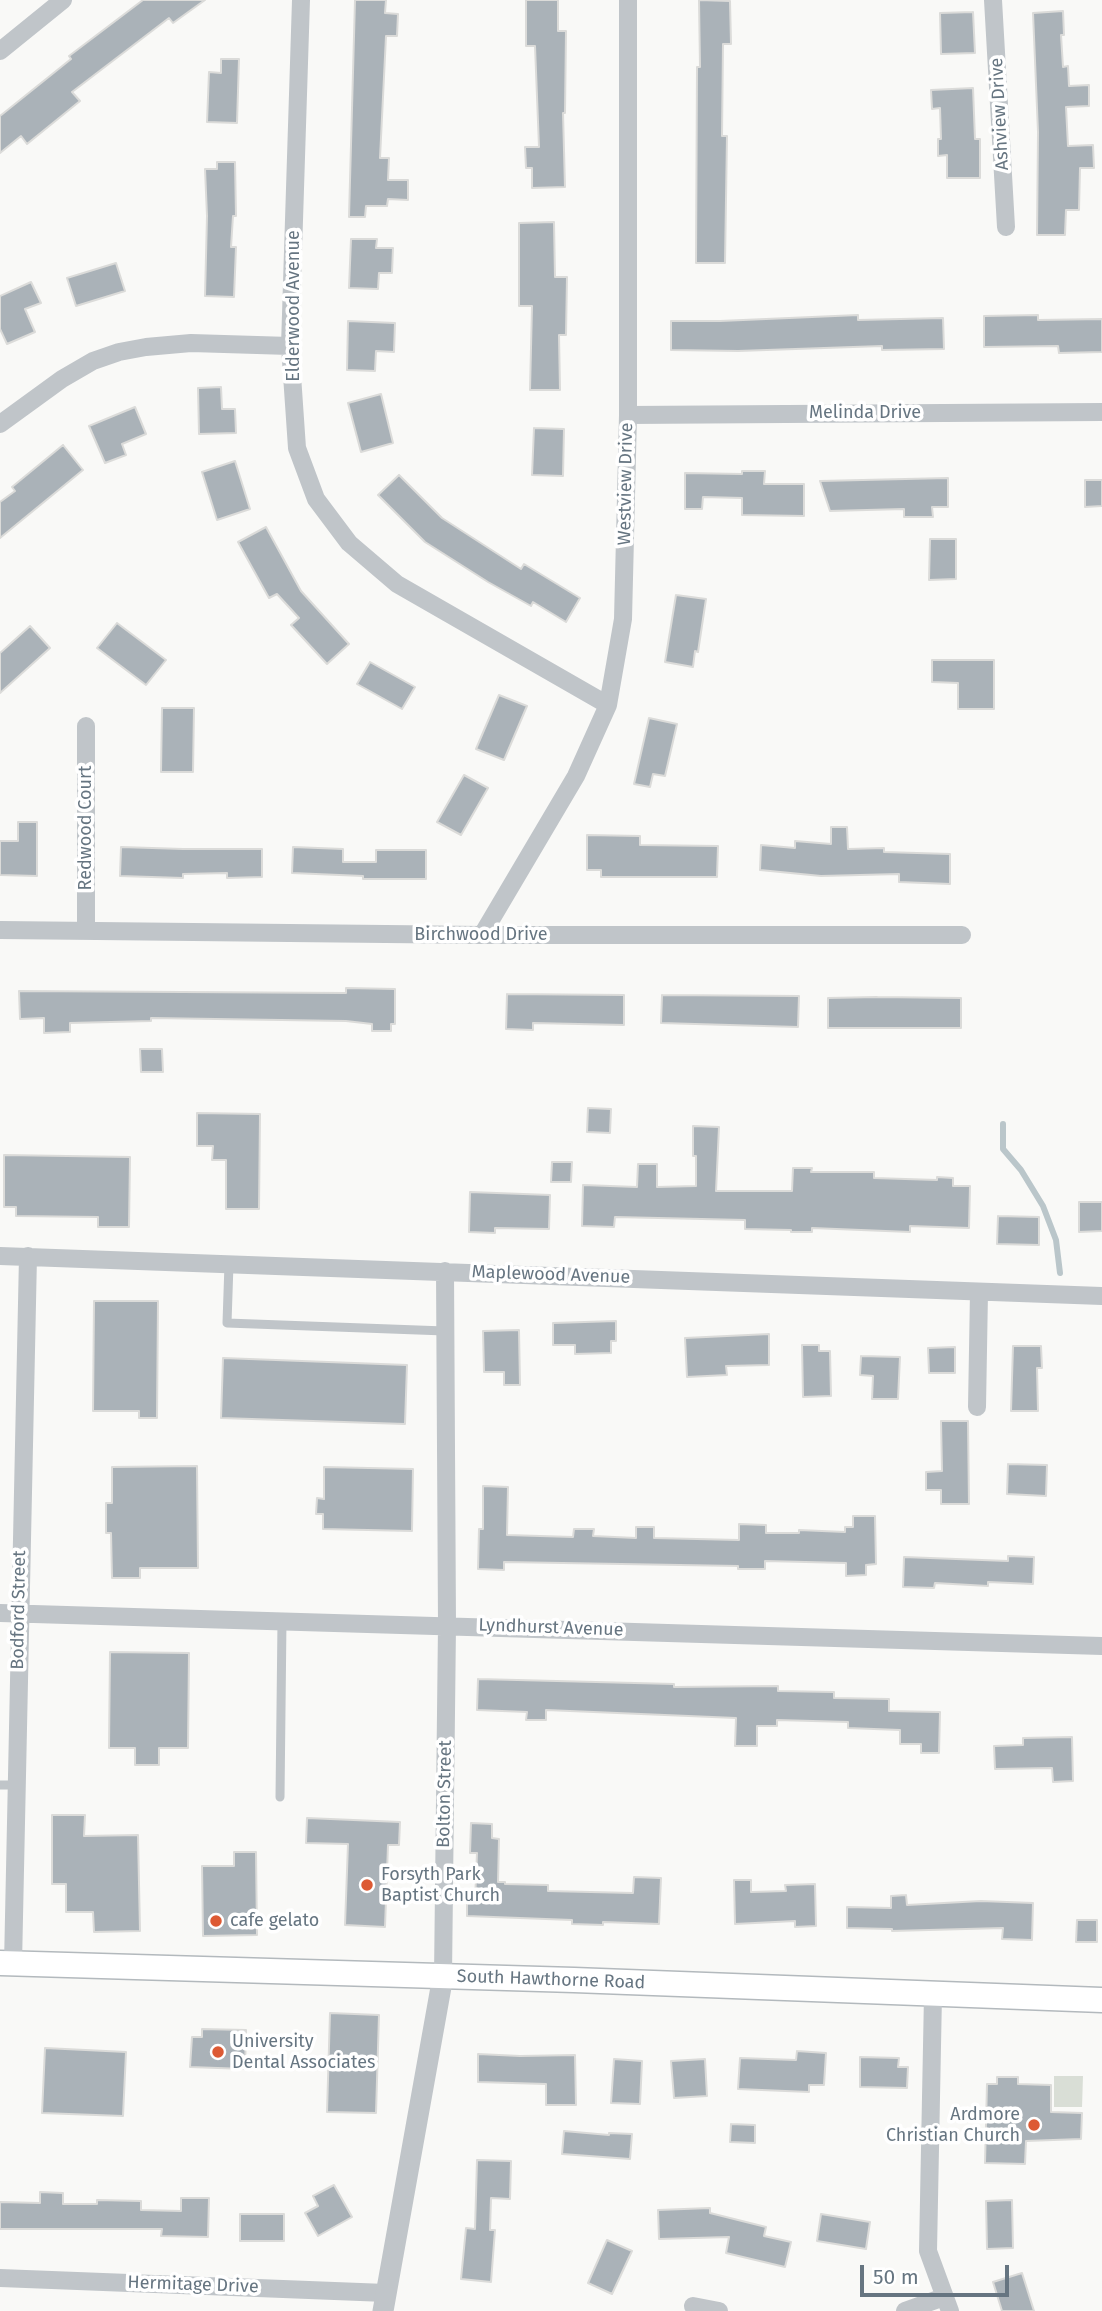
<!DOCTYPE html>
<html>
<head>
<meta charset="utf-8">
<style>
  body { margin:0 }
  #map { position:relative; width:1102px; height:2311px; overflow:hidden; background:#f9f9f7; font-family:"Fira Sans",sans-serif }
  canvas { display:block }
  .scale { position:absolute; left:860px; top:2265px; width:149px; height:32px; box-sizing:border-box; border:4px solid #667581; border-top:0; padding-left:9px; font-size:21px; line-height:24px; white-space:nowrap; color:#667581; -webkit-text-stroke:5px #fff; paint-order:stroke }
</style>
</head>
<body>
<div id="map">
<canvas width="1102" height="2311"></canvas>
<div class="scale">50 m</div>
</div>
<script>
const context = document.querySelector('canvas').getContext('2d');
context.lineJoin = 'round';
function fill(path, color) {
  context.fillStyle = color;
  context.fill(path, 'evenodd');
}
function poly(rows) {
  const path = new Path2D();
  for (const r of rows) {
    path.moveTo(r[0], r[1]);
    for (let i = 2; i < r.length; i += 2) path.lineTo(r[i], r[i + 1]);
  }
  return path;
}
function strokePath(path, color, width, dash) {
  context.strokeStyle = color;
  context.lineWidth = width;
  context.lineCap = dash ? 'butt' : 'round';
  context.setLineDash(dash || []);
  context.stroke(path);
}
function write(font, color, halo, rows, align = 'center') {
  context.font = font + ' "Fira Sans",sans-serif';
  context.lineWidth = 7;
  context.setLineDash([]);
  context.textBaseline = 'middle';
  context.strokeStyle = halo;
  context.fillStyle = color;
  for (const [text, x, y, turn = 0] of rows) {
    context.save();
    context.translate(x, y);
    context.rotate((+turn || 0) * Math.PI / 180);
    context.textAlign = isNaN(turn) ? turn : align;
    if (halo) context.strokeText(text, 0, 0);
    context.fillText(text, 0, 0);
    context.restore();
  }
}
const green = poly([
  [1054,2076,1083,2076,1082,2107,1054,2107]
]);
const stream = poly([
  [1003,1124,1003,1149,1021,1170,1043,1206,1056,1240,1060,1273]
]);
const building = poly([
  [143,0,205,0,173,23,169,18,72,92,80,101,27,144,21,136,0,153,0,116,71,59,69,56,143,0],
  [355,0,386,0,385,13,398,14,397,36,386,36,380,158,389,158,388,180,408,180,408,200,388,199,387,206,366,206,365,217,349,217,355,0],
  [526,0,558,0,558,31,566,31,565,113,563,113,565,187,532,188,532,168,526,168,525,147,539,147,535,46,526,46,526,0],
  [699,0,730,1,731,44,723,44,722,136,727,136,725,263,696,263,697,67,700,67,699,0],
  [1063,11,1064,35,1061,35,1063,67,1068,66,1069,86,1089,85,1089,106,1066,107,1068,146,1093,145,1094,168,1080,168,1079,210,1066,210,1065,235,1037,235,1038,132,1033,13,1063,11],
  [973,12,975,53,941,54,940,13,973,12],
  [221,59,239,59,237,123,207,122,209,72,221,73,221,59],
  [973,88,975,139,980,139,980,178,947,178,947,155,938,156,938,139,941,139,940,108,932,109,931,90,973,88],
  [217,162,235,162,236,216,233,216,231,247,236,247,234,297,205,296,207,216,205,169,217,169,217,162],
  [554,222,555,277,567,277,566,335,559,335,560,390,530,390,532,306,519,306,519,223,554,222],
  [351,239,377,239,376,248,393,248,392,273,379,273,378,289,349,288,351,239],
  [116,263,125,291,76,306,67,278,116,263],
  [31,282,41,303,25,309,35,332,7,344,0,329,0,296,31,282],
  [858,315,858,320,943,318,944,349,882,350,882,346,738,351,671,350,671,321,720,321,858,315],
  [1038,315,1038,320,1102,319,1102,352,1059,353,1058,346,984,347,984,316,1038,315],
  [348,321,395,323,394,352,376,351,375,371,347,370,348,321],
  [221,387,222,409,235,409,236,433,199,434,198,388,221,387],
  [381,394,393,443,361,452,348,403,381,394],
  [135,407,146,434,122,444,126,455,105,463,89,426,135,407],
  [534,428,564,429,563,476,532,475,534,428],
  [63,445,83,470,0,538,0,502,15,491,12,487,63,445],
  [235,461,250,509,217,520,202,472,235,461],
  [742,471,765,471,764,484,804,484,804,516,742,515,742,498,703,497,702,509,685,509,685,473,742,474,742,471],
  [399,475,442,518,521,569,524,564,580,598,566,622,533,602,531,606,488,582,425,542,378,495,399,475],
  [948,478,948,507,932,507,933,517,904,517,904,509,830,511,820,481,948,478],
  [1085,480,1102,480,1102,506,1085,507,1085,480],
  [266,527,301,591,349,644,327,664,291,625,299,618,277,594,269,598,238,542,266,527],
  [930,539,956,539,956,579,929,580,930,539],
  [676,595,706,599,698,652,695,651,693,667,665,662,676,595],
  [117,623,166,660,146,685,97,648,117,623],
  [30,626,50,648,0,693,0,653,30,626],
  [932,660,994,660,994,709,958,709,958,683,932,682,932,660],
  [370,662,415,687,402,709,357,684,370,662],
  [499,695,527,706,504,760,476,749,499,695],
  [162,708,194,708,193,772,161,772,162,708],
  [649,718,677,724,665,776,653,774,650,787,634,784,649,718],
  [464,775,488,788,461,835,437,822,464,775],
  [18,822,37,822,37,876,0,875,0,841,18,841,18,822],
  [831,827,847,827,848,849,884,848,884,852,950,854,950,884,899,882,899,874,821,876,760,870,761,845,795,848,795,841,831,844,831,827],
  [587,835,640,836,640,845,718,846,717,877,601,877,601,870,587,870,587,835],
  [121,847,183,849,262,849,262,877,227,878,227,873,183,874,183,878,120,876,121,847],
  [293,847,343,849,343,862,376,862,376,850,426,850,426,879,363,879,363,876,292,873,293,847],
  [346,988,395,989,395,1024,391,1024,391,1031,372,1031,372,1024,346,1021,151,1018,151,1021,70,1023,70,1032,44,1033,44,1018,20,1019,19,991,346,993,346,988],
  [507,994,624,995,624,1025,533,1023,533,1030,506,1029,507,994],
  [662,995,799,996,798,1027,661,1023,662,995],
  [877,997,961,998,961,1028,828,1028,828,998,877,997],
  [140,1049,162,1049,163,1072,141,1072,140,1049],
  [588,1108,611,1109,610,1133,587,1132,588,1108],
  [197,1113,260,1114,259,1209,226,1209,226,1160,212,1160,213,1146,197,1146,197,1113],
  [693,1126,719,1127,716,1191,792,1191,793,1168,812,1168,811,1172,874,1172,874,1178,937,1180,937,1177,953,1178,953,1186,970,1186,969,1228,910,1226,910,1232,812,1228,812,1232,791,1232,791,1230,745,1229,745,1220,615,1217,614,1227,582,1226,583,1185,637,1187,638,1164,657,1164,657,1187,696,1186,696,1156,693,1156,693,1126],
  [4,1155,130,1157,129,1227,98,1227,98,1217,16,1216,16,1207,4,1207,4,1155],
  [552,1162,572,1162,571,1182,551,1182,552,1162],
  [470,1192,550,1195,549,1229,495,1228,495,1233,469,1232,470,1192],
  [1079,1202,1102,1202,1102,1231,1079,1232,1079,1202],
  [998,1216,1039,1217,1039,1245,997,1244,998,1216],
  [94,1301,158,1301,157,1418,139,1418,139,1411,93,1411,94,1301],
  [616,1321,616,1341,611,1341,611,1353,575,1354,575,1345,553,1345,553,1323,616,1321],
  [519,1330,520,1385,504,1385,504,1372,484,1372,483,1331,519,1330],
  [769,1334,769,1365,726,1366,727,1375,687,1377,685,1338,769,1334],
  [802,1345,819,1345,819,1351,830,1351,831,1396,803,1397,802,1345],
  [1013,1346,1041,1346,1042,1368,1037,1368,1038,1411,1011,1411,1013,1346],
  [955,1347,955,1373,929,1373,928,1348,955,1347],
  [861,1356,900,1357,898,1399,872,1399,873,1376,860,1375,861,1356],
  [223,1358,407,1365,405,1424,221,1418,223,1358],
  [941,1421,968,1421,969,1504,941,1504,941,1490,926,1490,926,1472,942,1471,941,1421],
  [1008,1464,1047,1465,1046,1496,1007,1494,1008,1464],
  [197,1466,198,1568,140,1568,140,1578,112,1578,111,1533,106,1533,106,1503,112,1503,112,1467,197,1466],
  [324,1467,413,1469,412,1531,323,1529,323,1514,316,1514,317,1498,324,1499,324,1467],
  [483,1486,508,1487,507,1535,573,1537,574,1529,594,1529,593,1536,636,1538,636,1527,654,1527,654,1538,739,1540,739,1524,766,1525,766,1533,799,1533,799,1530,845,1532,845,1527,853,1527,853,1516,875,1516,876,1564,866,1565,866,1575,846,1576,846,1563,765,1561,765,1569,738,1569,738,1566,504,1562,504,1570,478,1569,479,1529,483,1529,483,1486],
  [1008,1556,1034,1557,1033,1584,988,1582,988,1586,935,1583,934,1588,903,1587,904,1557,1008,1561,1008,1556],
  [110,1652,189,1653,188,1748,159,1748,159,1765,135,1765,135,1748,109,1748,110,1652],
  [478,1679,674,1684,674,1687,778,1686,778,1691,834,1692,834,1698,889,1699,889,1711,940,1712,939,1753,921,1753,921,1744,900,1744,900,1730,848,1728,848,1722,777,1720,777,1726,757,1726,757,1746,735,1746,736,1718,546,1710,546,1720,526,1720,527,1712,477,1710,478,1679],
  [1072,1737,1073,1781,1053,1782,1052,1768,995,1769,994,1746,1023,1745,1023,1738,1072,1737],
  [52,1815,85,1815,84,1836,138,1835,140,1931,94,1932,93,1912,66,1912,66,1884,52,1884,52,1815],
  [307,1818,400,1822,399,1845,388,1845,385,1927,345,1925,348,1844,306,1843,307,1818],
  [471,1823,492,1824,492,1838,499,1839,498,1882,505,1882,505,1884,548,1885,548,1891,633,1893,634,1877,661,1878,659,1924,603,1922,603,1925,572,1924,572,1920,467,1916,467,1900,475,1901,477,1853,470,1853,471,1823],
  [234,1852,256,1852,257,1935,203,1936,202,1866,234,1866,234,1852],
  [734,1880,751,1880,751,1892,786,1891,785,1885,815,1884,816,1926,795,1927,795,1921,735,1924,734,1880],
  [906,1895,907,1905,981,1901,1033,1903,1032,1940,1002,1939,1003,1928,892,1931,892,1929,847,1928,847,1907,891,1908,891,1896,906,1895],
  [1077,1920,1097,1920,1097,1942,1076,1942,1077,1920],
  [330,2013,379,2015,376,2113,327,2112,330,2013],
  [202,2029,246,2030,245,2069,190,2067,192,2037,202,2037,202,2029],
  [45,2048,126,2052,123,2116,42,2113,45,2048],
  [797,2051,826,2053,824,2085,809,2085,809,2092,738,2089,740,2058,796,2060,797,2051],
  [478,2054,520,2056,575,2055,576,2105,546,2105,546,2084,478,2082,478,2054],
  [860,2057,899,2058,898,2067,908,2067,907,2088,860,2087,860,2057],
  [614,2059,642,2061,640,2104,611,2103,614,2059],
  [705,2059,707,2096,674,2098,671,2061,705,2059],
  [997,2077,1018,2077,1018,2084,1051,2085,1051,2112,1082,2113,1081,2139,1026,2141,1025,2164,985,2163,987,2084,997,2084,997,2077],
  [731,2124,755,2125,755,2143,730,2142,731,2124],
  [564,2131,609,2135,609,2133,632,2134,630,2159,562,2154,564,2131],
  [477,2160,511,2161,510,2199,491,2198,490,2230,495,2230,491,2282,461,2279,466,2228,475,2229,477,2160],
  [334,2185,352,2217,318,2236,305,2213,318,2206,313,2196,334,2185],
  [40,2192,63,2193,63,2204,97,2204,97,2200,141,2201,141,2210,181,2211,181,2198,209,2198,208,2237,161,2236,162,2229,0,2229,0,2202,40,2203,40,2192],
  [1012,2200,1013,2248,987,2249,986,2201,1012,2200],
  [710,2208,710,2213,766,2227,764,2236,791,2242,785,2267,726,2253,729,2237,659,2239,658,2210,710,2208],
  [240,2214,284,2214,284,2241,240,2241,240,2214],
  [821,2214,870,2222,866,2249,817,2241,821,2214],
  [607,2240,632,2251,612,2294,588,2283,607,2240],
  [1022,2273,1034,2311,1002,2311,993,2282,1022,2273]
]);
const service = poly([
  [229,1264,227,1323,445,1331],
  [0,1785,16,1785],
  [280,1797,282,1621]
]);
const minor = poly([
  [301,0,290,346,297,448,316,499,349,543,397,584,608,705],
  [993,0,1006,227],
  [0,51,63,0],
  [628,415,1102,412],
  [0,424,62,379,93,361,119,352,146,347,191,343,290,346],
  [86,726,86,930],
  [0,930,482,935,962,935],
  [482,935,576,776,608,705,623,619,628,415,628,0],
  [0,1256,1102,1296],
  [977,1407,979,1292],
  [0,1613,1102,1646],
  [13,1964,28,1256],
  [443,1976,447,1625,445,1271],
  [933,1995,928,2251,950,2311],
  [0,2278,386,2293],
  [693,2306,719,2311],
  [905,2311,944,2297]
]);
const tertiary = poly([
  [383,2311,443,1976]
]);
const secondary = poly([
  [0,1963,574,1980,1102,2000]
]);
const markers = [
  [367,1885,7,"#dd5a34"],
  [216,1921,7,"#dd5a34"],
  [218,2052,7,"#dd5a34"],
  [1034,2125,7,"#dd5a34"]
];
const streetNames = [
  ["Ashview Drive",1000,114,-93],
  ["Elderwood Avenue",294,306,-90],
  ["Melinda Drive",865,413],
  ["Westview Drive",626,484,-89],
  ["Redwood Court",86,828,-90],
  ["Birchwood Drive",481,935],
  ["Maplewood Avenue",551,1275,2],
  ["Bodford Street",19,1610,-89],
  ["Lyndhurst Avenue",551,1628,2],
  ["Bolton Street",445,1794,-89],
  ["South Hawthorne Road",551,1980,2],
  ["Hermitage Drive",193,2285,2]
];
const poiNames = [
  ["Forsyth Park",381,1875],
  ["Baptist Church",381,1896],
  ["cafe gelato",230,1921],
  ["University",232,2042],
  ["Dental Associates",232,2063],
  ["Ardmore",1020,2115,"right"],
  ["Christian Church",1020,2136,"right"]
];
fill(green, '#d9ded6');
strokePath(stream, '#bac6ca', 6);
fill(building, '#aab2b8');
strokePath(building, '#dbdbd9', 2);
strokePath(secondary, '#b3b9bd', 27);
strokePath(service, '#c0c5c9', 9);
strokePath(minor, '#c0c5c9', 18);
strokePath(tertiary, '#c0c5c9', 21);
strokePath(secondary, '#fff', 24);
for (const [x, y, r, color] of markers) {
  const dot = new Path2D();
  dot.arc(x, y, r, 0, 2 * Math.PI);
  context.fillStyle = color;
  context.fill(dot);
  strokePath(dot, '#fff', 2.5);
}
write('18px', '#667581', '#fff', streetNames);
write('18px', '#667581', '#fff', poiNames, 'left');
</script>
</body>
</html>
